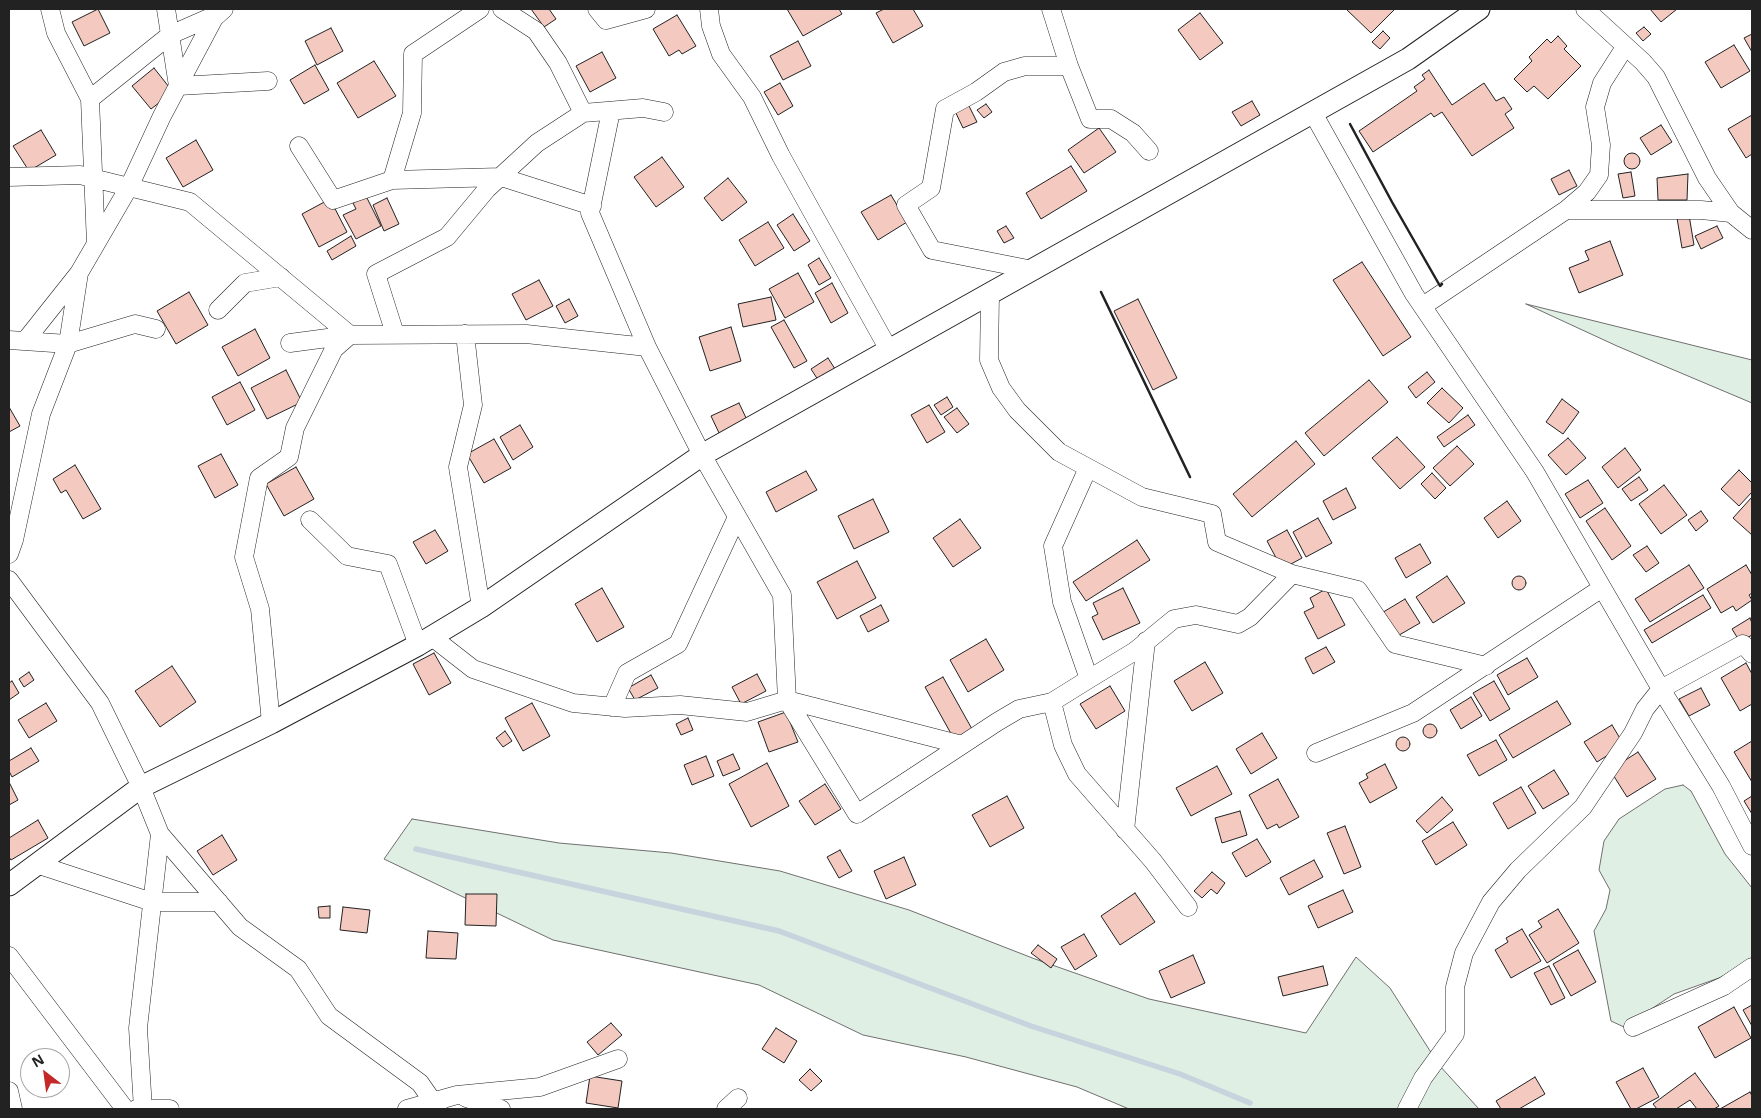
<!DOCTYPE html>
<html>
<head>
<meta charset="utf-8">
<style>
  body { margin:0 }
  #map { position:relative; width:1761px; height:1118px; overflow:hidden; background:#fff; font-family:"Noto Sans",sans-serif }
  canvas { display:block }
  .frame { position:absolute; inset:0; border:10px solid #222; pointer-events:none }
  .north { position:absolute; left:20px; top:1048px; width:50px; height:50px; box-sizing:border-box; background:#fff; border:1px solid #a7a7a7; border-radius:50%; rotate:330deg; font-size:14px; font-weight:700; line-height:20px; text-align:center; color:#222 }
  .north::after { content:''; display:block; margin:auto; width:18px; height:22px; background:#c62828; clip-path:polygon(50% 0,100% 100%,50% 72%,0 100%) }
</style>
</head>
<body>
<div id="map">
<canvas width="1761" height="1118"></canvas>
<div class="frame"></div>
<div class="north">N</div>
</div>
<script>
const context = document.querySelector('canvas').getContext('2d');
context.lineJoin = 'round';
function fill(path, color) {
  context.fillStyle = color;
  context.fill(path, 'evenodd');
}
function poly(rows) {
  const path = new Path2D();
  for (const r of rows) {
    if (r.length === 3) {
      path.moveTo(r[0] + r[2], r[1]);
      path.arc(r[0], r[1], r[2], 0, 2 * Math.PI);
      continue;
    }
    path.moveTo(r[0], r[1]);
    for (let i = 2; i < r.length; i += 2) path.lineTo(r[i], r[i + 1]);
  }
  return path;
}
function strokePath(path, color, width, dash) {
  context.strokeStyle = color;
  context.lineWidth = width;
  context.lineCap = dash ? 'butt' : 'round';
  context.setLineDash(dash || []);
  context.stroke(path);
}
const green = poly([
  [1526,304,1752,360,1752,403,1617,346,1526,304],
  [1683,785,1691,791,1725,854,1752,888,1752,960,1719,978,1674,994,1624,1027,1611,1021,1594,931,1606,909,1610,890,1599,870,1604,841,1619,819,1665,789,1683,785],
  [412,819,559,843,671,853,780,871,909,910,1035,959,1149,999,1306,1033,1356,957,1390,988,1439,1065,1479,1109,1129,1109,1077,1087,966,1057,863,1035,759,985,553,940,384,859,412,819]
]);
const stream = poly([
  [416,849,779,931,1031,1026,1180,1074,1250,1103]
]);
const building = poly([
  [98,9,110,33,84,46,72,22,98,9],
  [531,9,549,9,556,19,544,27,531,9],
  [787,9,839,9,842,14,803,36,787,9],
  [884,9,913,9,923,26,893,43,876,13,884,9],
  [1346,9,1395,9,1371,33,1346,9],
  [1650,9,1677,9,1661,22,1650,9],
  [1200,13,1223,43,1200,60,1178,30,1200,13],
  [677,15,696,46,682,54,679,50,669,56,653,29,677,15],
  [1644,27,1651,34,1643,41,1636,33,1644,27],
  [331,28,343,51,317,65,305,41,331,28],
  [1383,31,1390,38,1380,49,1372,42,1383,31],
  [1752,34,1752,52,1744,38,1752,34],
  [1558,36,1567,46,1564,49,1581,66,1548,99,1534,86,1527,92,1514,79,1532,61,1529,57,1547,39,1551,43,1558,36],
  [798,41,811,66,783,80,770,56,798,41],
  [1734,45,1750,71,1721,88,1705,62,1734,45],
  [602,52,616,78,590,92,576,66,602,52],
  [374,61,396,96,358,118,337,83,374,61],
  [315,65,329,90,304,104,290,80,315,65],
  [154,68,173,92,151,109,132,86,154,68],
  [1429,70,1452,105,1484,83,1496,101,1504,97,1512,109,1505,114,1514,128,1472,156,1442,112,1434,117,1431,113,1373,152,1359,131,1417,91,1414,87,1425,79,1422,75,1429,70],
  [780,83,793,106,778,115,764,92,780,83],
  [1252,101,1260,115,1241,126,1232,112,1252,101],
  [967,102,977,122,963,128,954,109,967,102],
  [986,104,992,112,984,118,977,110,986,104],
  [1752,115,1752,154,1746,158,1728,129,1752,115],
  [1661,125,1672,142,1651,155,1640,138,1661,125],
  [1099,128,1116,152,1084,173,1068,150,1099,128],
  [41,130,56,155,29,171,13,146,41,130],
  [196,140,213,170,183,187,166,158,196,140],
  [1632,161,8],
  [662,157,684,187,656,207,634,177,662,157],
  [1071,166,1087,191,1041,219,1026,193,1071,166],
  [1569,170,1577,186,1559,195,1551,179,1569,170],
  [1631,172,1635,196,1623,198,1618,174,1631,172],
  [1688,174,1687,200,1658,200,1657,178,1688,174],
  [728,178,747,202,722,221,704,198,728,178],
  [891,195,907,222,878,240,861,212,891,195],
  [366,196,381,226,356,239,343,215,356,209,353,203,366,196],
  [387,198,399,224,384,231,373,205,387,198],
  [330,199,347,232,319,247,302,214,330,199],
  [793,214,810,241,794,251,777,225,793,214],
  [1689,215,1694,245,1682,248,1677,218,1689,215],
  [768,222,784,248,755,266,739,240,768,222],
  [1006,226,1014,238,1004,243,997,231,1006,226],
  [1717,226,1723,238,1701,249,1695,236,1717,226],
  [351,236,356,246,332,260,327,251,351,236],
  [1610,241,1623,275,1579,293,1569,268,1589,260,1585,251,1610,241],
  [819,258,831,278,819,285,808,265,819,258],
  [1362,262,1411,337,1383,356,1333,280,1362,262],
  [798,273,814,302,785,318,769,289,798,273],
  [539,280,553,306,526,320,512,294,539,280],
  [832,283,848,313,831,323,815,293,832,283],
  [189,292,208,325,176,344,157,311,189,292],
  [771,297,776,320,743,327,738,304,771,297],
  [569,299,578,316,565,323,556,306,569,299],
  [1138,299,1177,378,1153,390,1114,311,1138,299],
  [784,320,807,361,794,368,771,327,784,320],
  [731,327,741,361,710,371,699,337,731,327],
  [255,329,270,358,238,376,222,347,255,329],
  [828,358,837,372,820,383,811,369,828,358],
  [286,370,302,402,267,419,251,388,286,370],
  [1427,372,1435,382,1416,398,1408,387,1427,372],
  [1369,380,1388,402,1324,456,1305,433,1369,380],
  [240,382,255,410,227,425,212,397,240,382],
  [1442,388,1463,408,1449,423,1427,403,1442,388],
  [947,397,953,407,941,415,934,405,947,397],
  [1562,399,1579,412,1563,434,1546,422,1562,399],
  [739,403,748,422,720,435,711,416,739,403],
  [929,405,945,432,927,443,911,415,929,405],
  [9,407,20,426,9,432,9,407],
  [957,408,969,424,957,433,944,417,957,408],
  [1468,415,1475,425,1444,447,1437,437,1468,415],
  [520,425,533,447,513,460,500,437,520,425],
  [1397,437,1425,467,1400,489,1372,458,1397,437],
  [1568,438,1586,458,1566,475,1548,455,1568,438],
  [494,439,511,468,484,483,467,454,494,439],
  [1296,441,1315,464,1252,517,1233,494,1296,441],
  [1457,446,1474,464,1450,486,1433,468,1457,446],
  [1625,448,1641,470,1618,488,1602,467,1625,448],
  [221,454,238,485,215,498,198,466,221,454],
  [75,465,101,509,83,519,66,490,61,493,53,479,75,465],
  [296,467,314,499,284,516,266,484,296,467],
  [1739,470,1752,483,1752,492,1739,506,1721,489,1739,470],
  [806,471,817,490,776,512,766,492,806,471],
  [1432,473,1446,488,1435,499,1421,484,1432,473],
  [1639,477,1648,490,1631,501,1622,489,1639,477],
  [1588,480,1603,503,1580,518,1565,494,1588,480],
  [1664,485,1687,515,1661,534,1639,504,1664,485],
  [1346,488,1356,508,1333,520,1323,501,1346,488],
  [1752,497,1752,535,1733,518,1752,497],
  [873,499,889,532,854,549,838,516,873,499],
  [1507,501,1521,521,1498,538,1484,518,1507,501],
  [1605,508,1631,546,1612,560,1586,521,1605,508],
  [1701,511,1708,521,1696,531,1688,520,1701,511],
  [1318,518,1332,543,1306,557,1293,532,1318,518],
  [960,519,981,548,953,567,933,538,960,519],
  [435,530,448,551,426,564,413,542,435,530],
  [1287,530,1302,558,1282,569,1267,541,1287,530],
  [1137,540,1150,560,1086,601,1073,582,1137,540],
  [1420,544,1431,563,1406,578,1395,558,1420,544],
  [1647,546,1659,563,1646,572,1633,555,1647,546],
  [857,561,876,598,837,619,817,582,857,561],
  [1689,565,1704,588,1650,622,1635,599,1689,565],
  [1746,565,1752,575,1752,593,1749,595,1752,600,1736,611,1733,606,1721,613,1707,589,1746,565],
  [1519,583,7],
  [1447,576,1465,603,1433,623,1416,597,1447,576],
  [602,588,624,627,597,642,575,604,602,588],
  [1123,588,1140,623,1103,640,1092,617,1098,614,1093,603,1123,588],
  [1326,589,1345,625,1318,639,1304,612,1314,607,1310,598,1326,589],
  [1703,595,1711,608,1652,643,1644,630,1703,595],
  [1405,599,1420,623,1394,638,1380,614,1405,599],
  [881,605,889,621,868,632,860,616,881,605],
  [1750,618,1752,623,1752,635,1740,642,1732,629,1750,618],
  [986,639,1004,670,968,692,950,660,986,639],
  [1326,647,1335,662,1313,674,1305,658,1326,647],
  [434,653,451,683,429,695,413,664,434,653],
  [1527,658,1538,677,1508,695,1497,675,1527,658],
  [1205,662,1223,693,1192,711,1174,681,1205,662],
  [1746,663,1752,674,1752,704,1740,711,1721,678,1746,663],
  [172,666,196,702,160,727,135,691,172,666],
  [29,672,34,680,24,687,19,679,29,672],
  [757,674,766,691,741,704,732,687,757,674],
  [651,675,658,688,635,700,628,688,651,675],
  [943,677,972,729,954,739,925,687,943,677],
  [12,681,19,693,9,700,9,683,12,681],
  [1494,681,1510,709,1490,721,1473,693,1494,681],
  [1110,686,1125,711,1096,729,1080,704,1110,686],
  [1701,688,1710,705,1689,716,1679,699,1701,688],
  [1471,697,1482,716,1461,729,1450,710,1471,697],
  [1557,701,1571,724,1513,758,1499,735,1557,701],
  [46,703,57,721,29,738,18,720,46,703],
  [532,703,550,736,523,751,505,718,532,703],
  [786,712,798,742,769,752,758,722,786,712],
  [688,718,693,730,681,735,676,724,688,718],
  [1430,731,7],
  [1612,725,1624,745,1597,762,1584,742,1612,725],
  [505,731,512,741,503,747,496,738,505,731],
  [1262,733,1277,758,1251,774,1236,749,1262,733],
  [1403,744,7],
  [1496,740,1507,760,1479,776,1467,755,1496,740],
  [1752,741,1752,782,1734,752,1752,741],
  [31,748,39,761,12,777,9,771,9,761,31,748],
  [1638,752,1656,779,1627,797,1610,770,1638,752],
  [733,754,740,769,723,776,717,761,733,754],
  [706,756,714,776,692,785,684,765,706,756],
  [767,763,789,806,751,827,729,784,767,763],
  [1385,764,1397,788,1370,803,1359,783,1368,778,1366,774,1385,764],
  [1217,766,1232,794,1191,816,1176,788,1217,766],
  [1554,770,1569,794,1543,809,1528,786,1554,770],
  [1278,779,1299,817,1279,828,1277,824,1267,829,1249,795,1278,779],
  [9,782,18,800,9,805,9,782],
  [825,784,841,809,815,825,799,801,825,784],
  [1521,787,1536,813,1508,829,1493,803,1521,787],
  [1007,796,1024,828,990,847,972,815,1007,796],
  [1752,796,1752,814,1744,801,1752,796],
  [1442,797,1453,810,1427,833,1416,821,1442,797],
  [1240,811,1247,835,1222,843,1215,818,1240,811],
  [38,820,48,838,11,860,9,857,9,838,38,820],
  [1453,822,1467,845,1436,865,1422,841,1453,822],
  [1345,826,1361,867,1344,874,1327,833,1345,826],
  [222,835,237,860,213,875,197,851,222,835],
  [1257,839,1271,862,1246,877,1232,853,1257,839],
  [840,850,852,871,839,878,827,857,840,850],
  [904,857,916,885,886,899,874,871,904,857],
  [1314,860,1323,877,1289,895,1280,878,1314,860],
  [1212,872,1225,883,1217,894,1211,889,1202,898,1194,891,1212,872],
  [1343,890,1353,912,1318,928,1308,906,1343,890],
  [1135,893,1155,922,1120,945,1101,916,1135,893],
  [466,894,497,894,496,926,465,925,466,894],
  [330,906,330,918,319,918,318,907,330,906],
  [343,907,370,910,367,933,340,930,343,907],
  [1558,909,1579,943,1547,963,1529,935,1542,927,1538,921,1558,909],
  [1522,929,1541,961,1511,978,1495,950,1508,942,1506,938,1522,929],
  [428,931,458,933,456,959,426,958,428,931],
  [1084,934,1097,956,1075,970,1061,947,1084,934],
  [1038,945,1057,959,1051,968,1031,953,1038,945],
  [1578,950,1596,982,1571,996,1553,964,1578,950],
  [1193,955,1205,983,1171,998,1159,971,1193,955],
  [1323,966,1328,985,1283,996,1278,977,1323,966],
  [1549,966,1565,998,1551,1005,1534,973,1549,966],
  [1752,1005,1752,1026,1743,1010,1752,1005],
  [1734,1007,1751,1038,1715,1058,1698,1027,1734,1007],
  [611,1023,622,1035,598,1055,587,1042,611,1023],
  [776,1028,797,1041,784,1063,762,1049,776,1028],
  [1643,1068,1659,1097,1636,1109,1631,1109,1616,1082,1643,1068],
  [810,1069,822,1081,811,1091,799,1080,810,1069],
  [1695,1073,1719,1106,1714,1109,1697,1109,1690,1100,1676,1109,1657,1109,1653,1104,1695,1073],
  [590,1076,622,1081,618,1108,586,1103,590,1076],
  [1535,1077,1545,1094,1519,1109,1501,1109,1496,1101,1535,1077],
  [1750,1092,1752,1096,1752,1109,1720,1109,1750,1092]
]);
const minor = poly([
  [50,9,56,33,90,99,96,244],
  [166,9,178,86,268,81],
  [502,9,536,31,558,63,583,113],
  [597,9,606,20,646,9],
  [709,9,711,26,721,54,752,97,781,156,889,350],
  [1051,9,1069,66,1090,119,1111,119,1133,133,1149,151],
  [1585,9,1643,62,1656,77,1707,178,1731,213,1752,230],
  [90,99,170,35,218,14],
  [611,111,590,213,647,347],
  [1313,113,1414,294,1535,472,1661,689,1721,786,1752,846],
  [299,146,333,200,392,180,501,177,592,206],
  [9,177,80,175,190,202,350,335,526,334,647,347,702,455,782,595,787,700,857,814,997,722,1019,709,1052,702,1089,679,1135,651,1174,619,1196,615,1238,624,1250,617,1292,574],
  [392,180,412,113,413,54,480,9],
  [1566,210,1701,210,1731,213],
  [1033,270,932,250,906,205,931,188,945,109,976,92,1004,72,1025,66,1069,66],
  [990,294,989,360,1001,388,1017,410,1059,452,1142,497,1212,514,1217,542,1292,574,1358,590,1395,644,1486,666],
  [1423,306,1566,210,1587,192,1599,175,1601,145,1595,107,1602,83,1625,47],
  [218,310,245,283,281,277],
  [395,334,376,274,447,237,487,189,537,143,583,113,643,108,664,112],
  [465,334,473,405,458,467,481,607],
  [9,340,68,344,135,324,156,329],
  [25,341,79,273],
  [290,343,350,335],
  [1088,468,1053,546,1062,602,1089,679],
  [310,520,347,556,388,564,418,645],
  [9,554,14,540,41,414,68,344,79,273,129,187,162,116,214,18,224,9],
  [9,580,100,703,141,787,160,834,138,1028,143,1109],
  [432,637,473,669,573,703,625,708,680,705,747,712,787,700,962,745],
  [1052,702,1063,745,1077,774,1153,861,1188,907],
  [612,707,627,673,678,644,737,517],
  [271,723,260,609,244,557,259,478,289,457,295,428,334,349,350,335],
  [1316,753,1413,713,1602,588],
  [1125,830,1146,641],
  [160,834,240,927,298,969,329,1016,420,1083,438,1109],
  [36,864,152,902,219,902],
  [9,956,125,1109],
  [1633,1027,1724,986,1752,967],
  [9,1091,13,1109],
  [466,1098,501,1109],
  [136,1109,170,1109],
  [407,1109,457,1095,540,1087,618,1059],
  [726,1109,738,1098],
  [1407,1109,1423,1078,1455,1034,1455,987,1464,953,1491,902,1518,870,1583,807,1633,733,1645,709,1661,689,1743,644,1752,654]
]);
const tertiary = poly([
  [9,885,141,787,271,723,418,645,481,607,702,455,1408,59,1479,9]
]);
const wall = poly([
  [1350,124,1392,202,1440,286,1442,284],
  [1101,292,1190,477]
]);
fill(green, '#e0efe3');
strokePath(green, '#6f6f6f', 1);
strokePath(stream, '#c7d3dd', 5.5);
fill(building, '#f3c9c0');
strokePath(building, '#222', 1);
strokePath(minor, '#222', 19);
strokePath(tertiary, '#222', 23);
strokePath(minor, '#fff', 18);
strokePath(tertiary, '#fff', 21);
strokePath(wall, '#222', 2.5);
</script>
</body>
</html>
